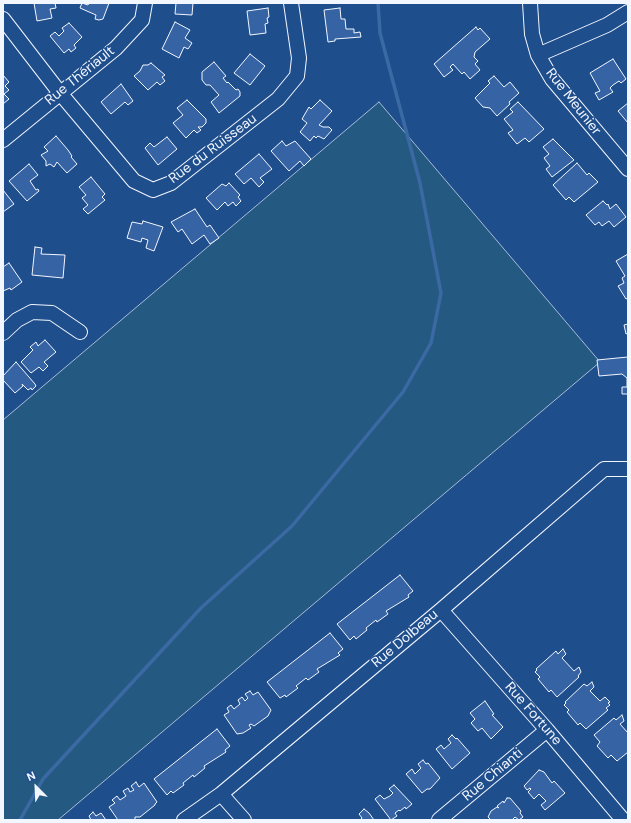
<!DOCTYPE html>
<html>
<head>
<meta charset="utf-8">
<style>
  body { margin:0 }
  #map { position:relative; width:631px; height:823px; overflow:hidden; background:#1f4e8c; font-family:"DM Sans",sans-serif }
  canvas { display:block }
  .frame { position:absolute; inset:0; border:4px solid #f2f6ff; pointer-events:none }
  .north { position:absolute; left:16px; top:767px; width:40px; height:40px; -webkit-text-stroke:3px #1f4e8c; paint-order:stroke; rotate:336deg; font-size:11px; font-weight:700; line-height:16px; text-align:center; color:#f2f6ff }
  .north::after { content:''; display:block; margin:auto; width:14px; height:18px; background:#f2f6ff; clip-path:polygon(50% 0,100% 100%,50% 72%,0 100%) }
</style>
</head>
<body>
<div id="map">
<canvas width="631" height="823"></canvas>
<div class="frame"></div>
<div class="north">N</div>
</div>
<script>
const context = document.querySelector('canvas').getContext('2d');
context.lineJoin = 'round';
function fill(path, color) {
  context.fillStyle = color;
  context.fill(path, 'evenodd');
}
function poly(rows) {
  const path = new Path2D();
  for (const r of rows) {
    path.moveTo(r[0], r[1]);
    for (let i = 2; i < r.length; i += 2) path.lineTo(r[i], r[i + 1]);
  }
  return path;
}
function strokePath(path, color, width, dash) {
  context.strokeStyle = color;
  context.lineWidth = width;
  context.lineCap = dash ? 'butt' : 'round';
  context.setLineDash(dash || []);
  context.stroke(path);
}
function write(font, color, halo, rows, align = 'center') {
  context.font = font + ' "DM Sans",sans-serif';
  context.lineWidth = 3;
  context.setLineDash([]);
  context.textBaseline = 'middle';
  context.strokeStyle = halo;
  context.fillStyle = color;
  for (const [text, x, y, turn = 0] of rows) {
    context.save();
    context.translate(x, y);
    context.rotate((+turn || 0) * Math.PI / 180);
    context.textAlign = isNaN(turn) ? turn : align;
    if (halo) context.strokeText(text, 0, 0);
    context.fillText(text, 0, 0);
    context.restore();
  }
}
const green = poly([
  [379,102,600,362,58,820,3,820,3,420,379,102]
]);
const stream = poly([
  [20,820,43,779,201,608,292,526,403,392,431,343,441,293,420,183,380,33,378,3]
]);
const building = poly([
  [34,3,55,3,56,8,50,9,52,18,37,21,34,3],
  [82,3,88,5,89,3,109,3,103,19,99,20,95,19,96,15,80,8,82,3],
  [176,3,193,3,192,15,175,14,176,3],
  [268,8,269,17,267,18,268,23,265,24,266,33,250,35,247,11,268,8],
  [340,8,341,19,345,19,346,29,354,29,354,33,360,32,361,37,335,39,335,41,328,42,324,10,340,8],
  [175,22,190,30,185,38,192,43,188,49,184,47,179,58,162,49,175,22],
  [69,23,82,37,74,45,76,48,71,52,69,49,64,53,50,36,55,32,59,36,64,31,62,28,69,23],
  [476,27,478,30,480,28,490,39,475,52,474,57,478,61,475,64,480,70,470,79,464,72,462,74,453,64,450,67,453,70,444,77,434,64,476,27],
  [250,54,265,66,250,85,234,73,250,54],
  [613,59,626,79,621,83,619,81,613,85,610,88,613,92,599,100,595,93,600,91,590,73,613,59],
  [214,62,226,76,223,78,227,83,228,82,236,90,238,89,240,92,240,96,219,113,211,102,219,95,210,85,206,85,202,80,202,72,214,62],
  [151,63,165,75,162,77,165,81,160,85,157,82,148,90,134,76,140,71,143,65,148,65,151,63],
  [3,75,9,82,5,86,9,90,4,94,9,99,3,104,3,75],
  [494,76,504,87,510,82,519,93,509,102,510,104,497,116,490,108,483,107,475,98,490,83,488,81,494,76],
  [121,84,133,101,128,105,125,102,111,114,101,102,121,84],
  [187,100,206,119,206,123,202,127,198,127,201,130,197,133,194,130,186,138,173,123,183,115,177,108,187,100],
  [320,100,332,111,319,125,323,127,329,127,332,130,324,139,318,136,316,138,314,136,310,141,300,132,307,123,302,119,309,107,311,109,320,100],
  [518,102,544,129,529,142,525,138,517,144,508,133,513,130,504,119,513,112,510,109,518,102],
  [628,103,628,123,618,111,628,103],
  [56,136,68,150,72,156,71,157,77,164,67,173,57,162,54,167,50,164,46,166,46,161,41,155,48,151,44,147,56,136],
  [167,137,177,149,158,165,145,148,150,143,154,147,167,137],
  [553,139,574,160,552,177,546,169,550,166,544,158,549,154,543,147,553,139],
  [282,141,286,146,295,141,311,159,304,166,300,161,289,171,271,151,282,141],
  [259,154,272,169,260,178,264,182,259,187,251,178,244,184,235,174,259,154],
  [577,163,587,175,589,173,598,182,574,202,569,197,566,200,553,185,577,163],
  [29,164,38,175,30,181,36,190,38,189,39,191,27,201,9,181,29,164],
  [91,177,105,194,102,197,105,200,88,214,83,209,88,205,82,198,86,195,79,187,91,177],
  [229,183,240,195,238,197,241,201,236,206,233,202,228,206,225,202,217,210,206,198,222,184,226,186,229,183],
  [3,190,14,204,3,212,3,190],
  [603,201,607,205,608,204,610,209,616,204,626,217,614,227,609,221,602,226,599,222,595,225,586,215,603,201],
  [195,209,207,227,210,225,219,238,210,244,204,235,192,244,182,229,178,232,171,222,195,209],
  [143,221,163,227,154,251,146,248,148,240,142,238,141,242,127,238,132,222,142,224,143,221],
  [35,247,42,248,41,254,65,255,63,278,32,275,35,247],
  [628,254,628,298,626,299,618,286,624,283,622,278,625,276,616,261,628,254],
  [9,263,22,282,11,290,10,288,3,291,3,267,9,263],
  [628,324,628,333,626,334,624,325,628,324],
  [45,340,56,352,44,362,48,366,43,371,39,367,31,373,21,362,33,350,30,347,36,342,38,346,45,340],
  [628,357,628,394,622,394,622,387,627,387,627,378,622,374,599,376,597,360,628,357],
  [16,362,35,384,36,386,32,390,31,388,28,390,22,384,23,386,15,393,3,380,3,376,16,362],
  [400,575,413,591,408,595,409,597,386,611,388,614,377,622,376,620,366,628,367,630,356,639,354,636,350,640,337,624,400,575],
  [330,633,343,649,338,653,340,655,317,669,319,672,308,680,306,678,296,686,298,688,286,697,285,695,280,698,267,682,330,633],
  [563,649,566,654,562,658,574,671,579,667,581,672,578,676,579,677,557,697,551,690,549,692,538,679,540,677,535,672,537,670,536,669,556,651,558,654,563,649],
  [592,682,594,687,590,691,600,701,605,697,610,702,608,703,610,705,606,708,608,710,586,729,580,723,578,725,567,712,569,710,564,705,566,703,565,702,584,684,587,686,592,682],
  [250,691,253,695,258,692,271,710,268,716,254,726,251,724,249,725,251,728,243,733,237,734,224,715,229,712,227,708,231,705,234,709,240,704,238,700,242,697,245,701,248,698,245,694,250,691],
  [485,701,494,714,492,715,503,727,491,739,482,728,478,731,471,723,475,719,470,713,485,701],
  [622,715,624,721,620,724,628,733,628,752,617,761,611,755,608,758,597,746,600,742,594,735,614,718,616,720,622,715],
  [217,729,230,746,225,750,226,752,204,766,205,768,194,777,193,775,183,783,184,785,173,793,171,791,167,795,154,779,217,729],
  [452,735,456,739,457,738,470,753,452,769,436,749,441,745,444,749,451,743,448,739,452,735],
  [423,760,426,764,428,763,440,778,430,789,427,789,422,793,406,774,412,769,415,774,421,768,418,764,423,760],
  [539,770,544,772,552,783,554,781,565,793,545,810,541,805,546,801,539,794,534,799,528,792,531,789,530,788,527,790,524,786,539,770],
  [136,782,139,787,144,783,157,802,155,804,155,805,140,817,135,817,135,820,118,820,109,807,115,803,112,800,117,796,120,800,126,796,123,791,128,788,130,792,134,790,131,786,136,782],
  [394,785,412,804,406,809,405,807,400,811,399,810,395,813,397,816,391,820,375,799,380,795,384,799,390,796,393,793,389,789,394,785],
  [507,798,510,798,521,811,520,813,523,817,519,820,515,817,512,820,491,820,488,817,491,811,497,807,499,808,497,806,503,801,504,803,507,798],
  [364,809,369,813,374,820,360,820,362,818,359,814,364,809],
  [93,812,96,816,101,813,106,820,91,820,89,816,93,812]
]);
const minor = poly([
  [530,3,532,34,538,55,552,79,628,169],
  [3,19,60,93,134,181,153,190,171,183,278,99,297,76,299,58,291,3],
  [538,55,607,25,628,12],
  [3,140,116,48,142,20,145,3],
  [3,333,17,320,32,312,52,313,80,332],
  [441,610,547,730,623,820],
  [221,794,244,820],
  [184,820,221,794,441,610,604,469,628,469],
  [439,820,547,730]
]);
const streetNames = [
  ["Rue Thériault",80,76,-39],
  ["Rue Meunier",573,102,52],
  ["Rue du Ruisseau",213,149,-37],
  ["Rue Dolbeau",405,639,-40],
  ["Rue Fortune",533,714,49],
  ["Rue Chianti",493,775,-40]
];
fill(green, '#245a82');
strokePath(green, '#a8bbd7', 1);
strokePath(stream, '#3b69a3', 3.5);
fill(building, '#3563a3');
strokePath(building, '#f2f6ff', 1);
strokePath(minor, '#f2f6ff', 16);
strokePath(minor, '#1f4e8c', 14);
write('14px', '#f2f6ff', '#1f4e8c', streetNames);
</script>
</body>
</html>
